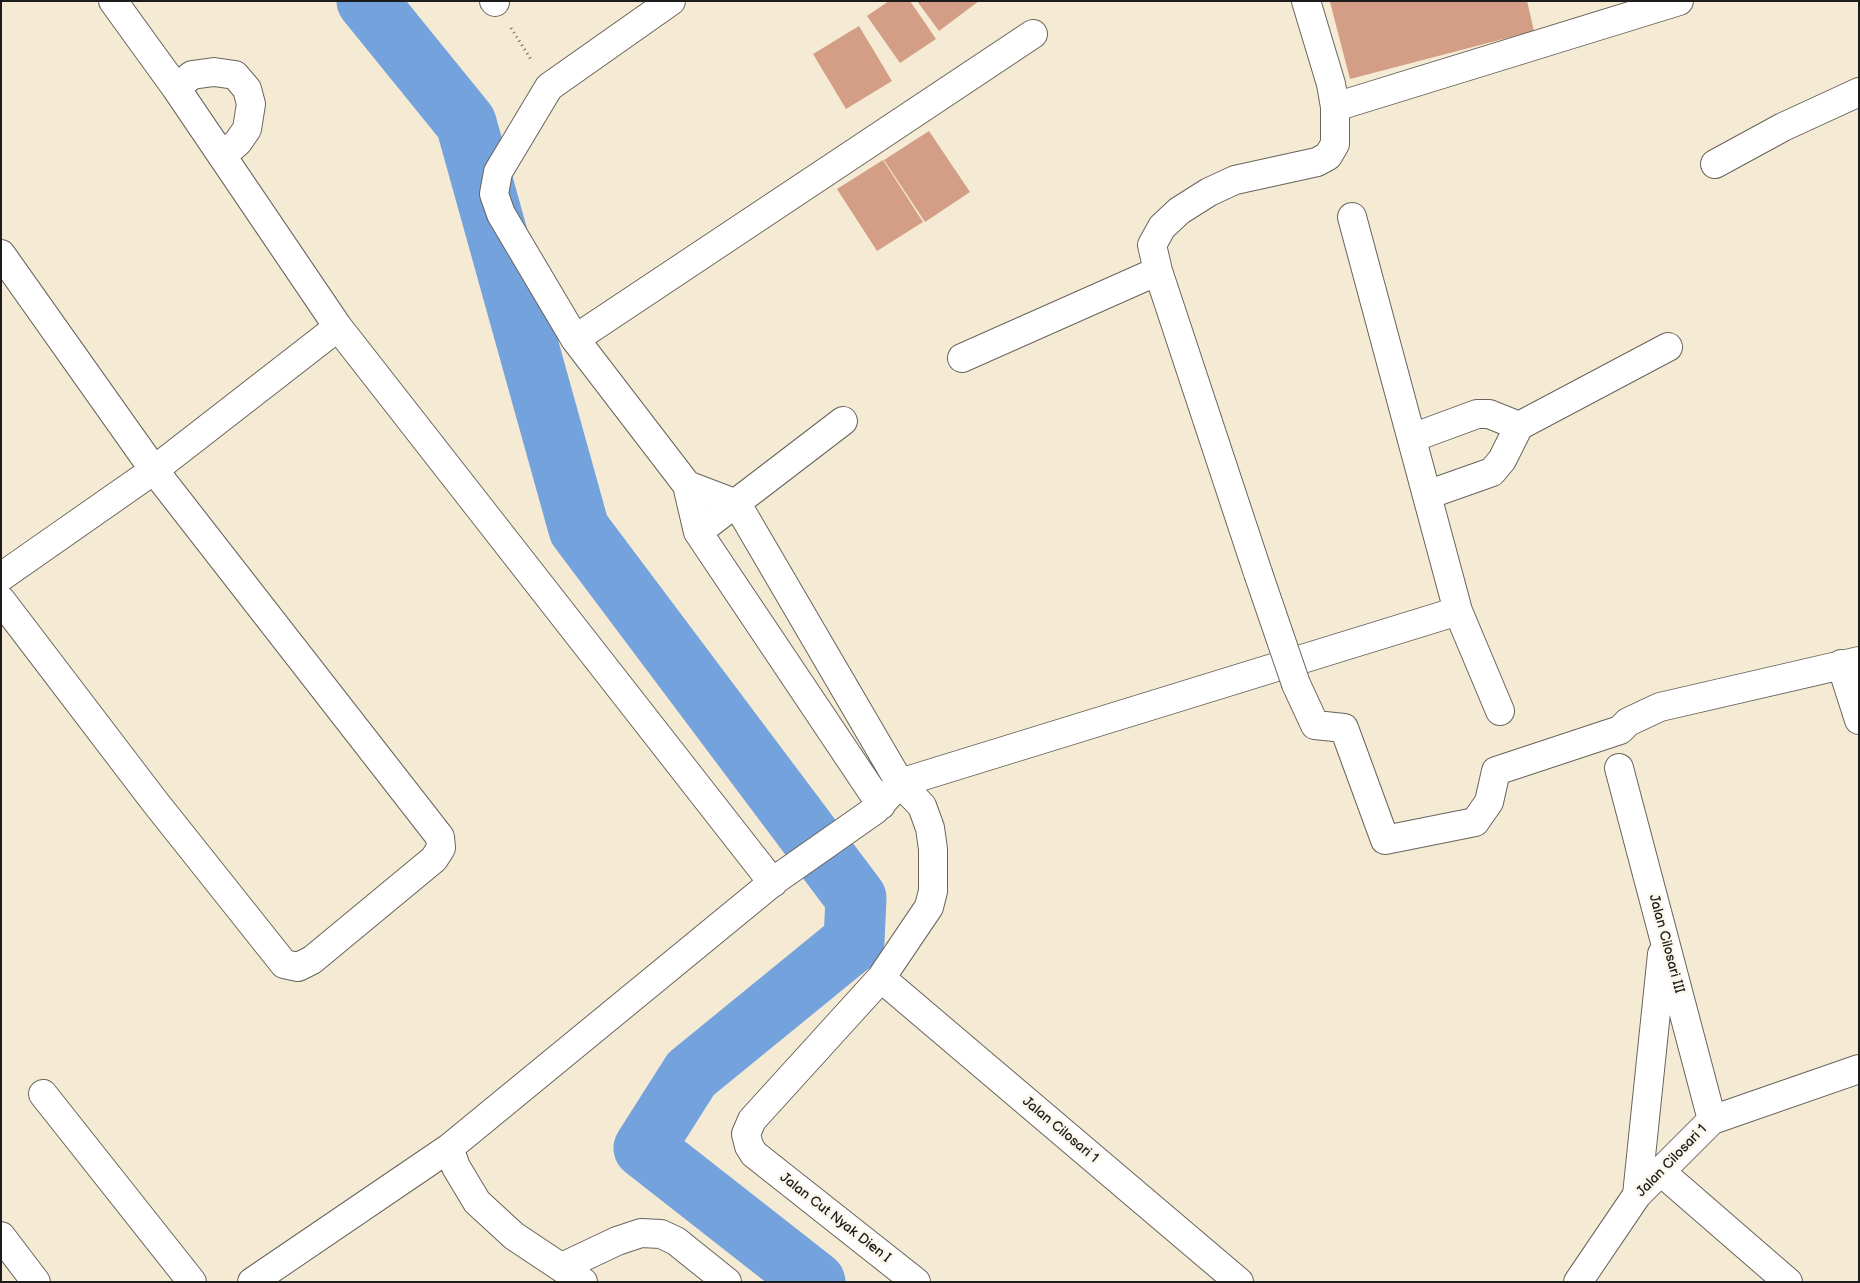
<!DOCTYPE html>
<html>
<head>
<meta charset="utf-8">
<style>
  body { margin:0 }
  #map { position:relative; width:1860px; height:1283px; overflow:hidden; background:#f5ead3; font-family:"Balsamiq Sans",sans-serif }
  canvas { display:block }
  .frame { position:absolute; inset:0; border:2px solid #1c1c1c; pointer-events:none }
</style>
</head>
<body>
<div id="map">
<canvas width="1860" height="1283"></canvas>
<div class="frame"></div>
</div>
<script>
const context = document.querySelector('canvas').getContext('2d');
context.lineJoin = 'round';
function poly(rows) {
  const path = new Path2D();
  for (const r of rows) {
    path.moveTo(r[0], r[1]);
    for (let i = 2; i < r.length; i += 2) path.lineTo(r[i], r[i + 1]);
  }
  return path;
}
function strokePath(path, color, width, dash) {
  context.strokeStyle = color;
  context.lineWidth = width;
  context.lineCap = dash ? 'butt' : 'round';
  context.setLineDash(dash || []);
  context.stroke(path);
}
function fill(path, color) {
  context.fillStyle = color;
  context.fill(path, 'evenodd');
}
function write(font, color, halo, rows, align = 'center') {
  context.font = font + ' "Balsamiq Sans",sans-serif';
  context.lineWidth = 5;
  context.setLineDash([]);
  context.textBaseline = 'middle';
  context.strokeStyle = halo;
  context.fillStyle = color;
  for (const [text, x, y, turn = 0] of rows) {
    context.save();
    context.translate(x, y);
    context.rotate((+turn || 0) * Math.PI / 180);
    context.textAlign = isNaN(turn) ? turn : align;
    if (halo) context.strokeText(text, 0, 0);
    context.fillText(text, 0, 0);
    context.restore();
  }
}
const river = poly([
  [367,1,466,123,579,529,856,898,854,941,691,1074,644,1148,815,1282]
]);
const building = poly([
  [889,1,910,1,936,39,900,63,867,16],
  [917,1,979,1,939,31],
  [1527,1,1534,31,1350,79,1330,2],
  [859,26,892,81,846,109,813,54],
  [929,131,970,192,925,222,884,160],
  [883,160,923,222,877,251,837,189]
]);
const path = poly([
  [511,28,532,61]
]);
const minor = poly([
  [113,1,176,88,338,327,773,883],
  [494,1,495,2],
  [671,1,549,87,498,172,494,194,501,214,575,339,687,485,698,532,881,805],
  [176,88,192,75,214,72,235,75,247,89,251,104,247,129,238,142,222,156],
  [1335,107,1679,1],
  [1715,164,1783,127,1859,92],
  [1352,217,1458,611,1500,711],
  [1,254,154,470,440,837,441,848,434,859,312,960,298,967,284,964,155,802,1,600],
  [575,339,1033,34],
  [962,358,1158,271],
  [1412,438,1477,414,1489,414,1519,426],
  [687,485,737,504,900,783,922,806,930,828,933,849,933,891,929,907,881,978,752,1120,746,1134,749,1146,754,1154,916,1282],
  [1427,495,1492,472,1502,460,1519,426,1668,347],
  [698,532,843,421],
  [1258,573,1158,271,1152,245,1162,227,1179,211,1209,192,1235,180,1317,162,1328,156,1335,144,1335,107,1331,84,1306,1],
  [1,577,154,470,338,327],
  [1841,664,1859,720],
  [1296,684,1315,725,1344,728,1385,840,1475,822,1489,802,1496,771,1620,730,1628,722,1660,707,1859,661],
  [1619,768,1712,1120],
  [881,978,1239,1282],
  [43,1094,192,1282],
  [1660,1171,1788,1282],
  [1637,1195,1662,954],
  [1,1236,36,1282],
  [562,1267,617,1241,641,1233,661,1234,676,1241,727,1282],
  [252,1282,449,1148],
  [583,1282,514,1236,477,1202,456,1167,449,1148,778,878,875,810,900,783,1458,611],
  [1578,1282,1637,1195,1712,1120,1859,1069]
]);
const minorBridge = poly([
  [1258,573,1296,684]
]);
const streetNames = [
  ["Jalan Cilosari III",1666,944,75],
  ["Jalan Cilosari 1",1060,1130,40],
  ["Jalan Cilosari 1",1672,1161,-46],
  ["Jalan Cut Nyak Dien I",835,1218,38]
];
strokePath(river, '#73a2dc', 61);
fill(building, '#d39e85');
strokePath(minor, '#68645c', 30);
strokePath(path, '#68645c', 3, [1, 4]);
strokePath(minor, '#fff', 28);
strokePath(minorBridge, '#68645c', 30, []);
strokePath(minorBridge, '#fff', 28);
write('14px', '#1c1c1c', '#fbf7ec', streetNames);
</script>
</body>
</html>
